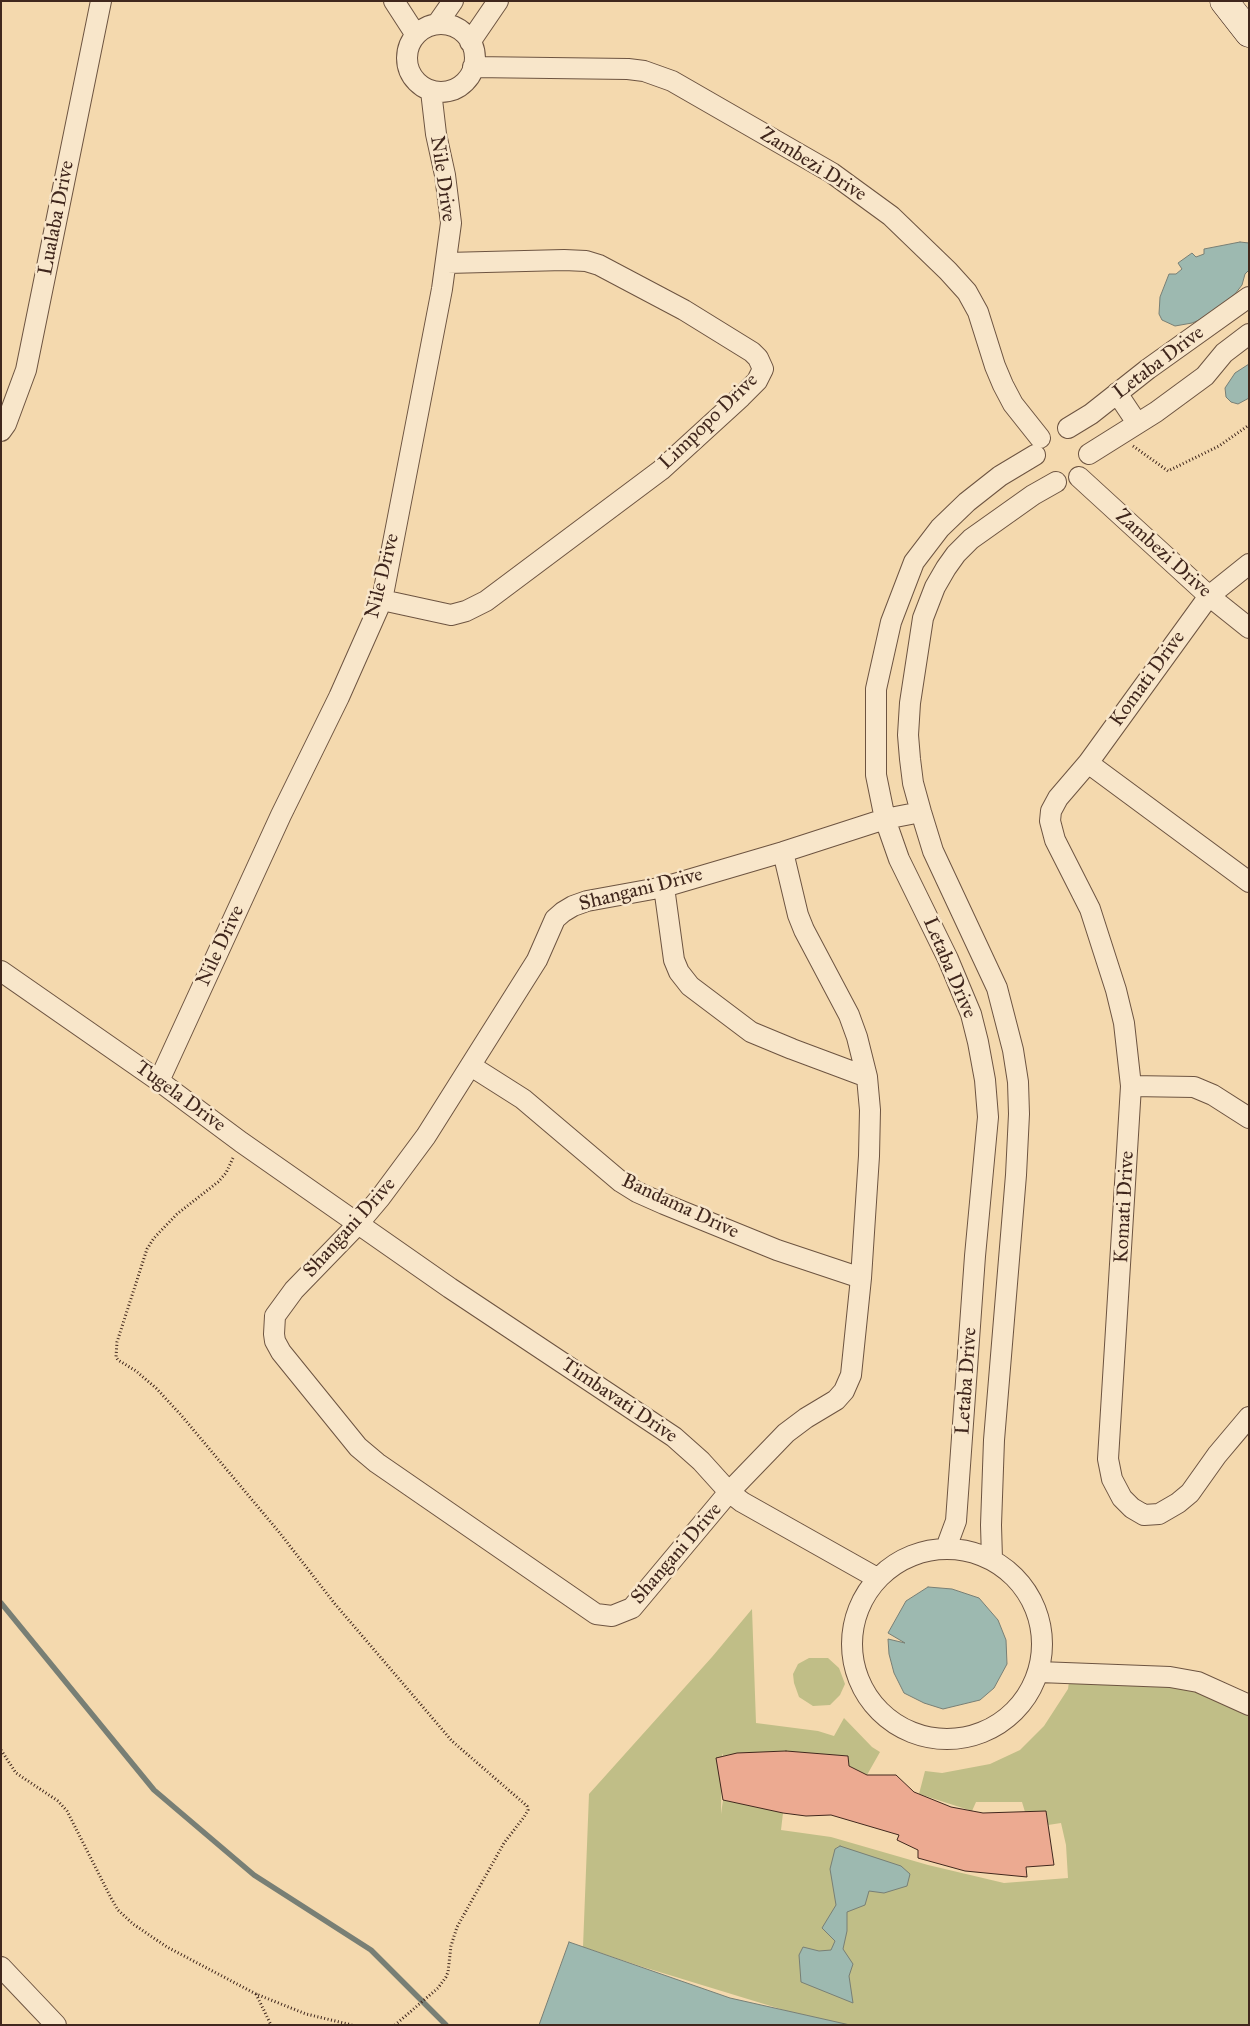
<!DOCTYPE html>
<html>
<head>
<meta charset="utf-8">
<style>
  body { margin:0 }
  #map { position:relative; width:1250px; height:2026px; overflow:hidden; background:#f4d9ae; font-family:"IM FELL Great Primer",serif }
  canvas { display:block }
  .frame { position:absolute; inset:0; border:2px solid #40271d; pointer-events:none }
</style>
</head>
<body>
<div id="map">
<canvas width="1250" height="2026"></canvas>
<div class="frame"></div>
</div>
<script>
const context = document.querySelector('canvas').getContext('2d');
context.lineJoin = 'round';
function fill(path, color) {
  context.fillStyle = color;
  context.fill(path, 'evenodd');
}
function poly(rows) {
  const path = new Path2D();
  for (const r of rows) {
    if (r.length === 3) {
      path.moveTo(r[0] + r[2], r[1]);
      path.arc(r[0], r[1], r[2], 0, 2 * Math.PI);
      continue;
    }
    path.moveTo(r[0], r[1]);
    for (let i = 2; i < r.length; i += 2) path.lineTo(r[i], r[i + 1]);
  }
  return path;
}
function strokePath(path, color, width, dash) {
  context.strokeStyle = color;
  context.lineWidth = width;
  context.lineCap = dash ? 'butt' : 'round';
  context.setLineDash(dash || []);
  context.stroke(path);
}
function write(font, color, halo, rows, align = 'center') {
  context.font = font + ' "IM FELL Great Primer",serif';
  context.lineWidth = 5;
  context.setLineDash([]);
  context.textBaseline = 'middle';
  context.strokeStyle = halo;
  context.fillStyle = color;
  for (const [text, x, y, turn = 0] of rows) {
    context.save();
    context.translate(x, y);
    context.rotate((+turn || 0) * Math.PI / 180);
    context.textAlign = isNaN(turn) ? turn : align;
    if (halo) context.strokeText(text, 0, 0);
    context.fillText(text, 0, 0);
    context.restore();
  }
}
const green = poly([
  [752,1609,756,1723,818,1731,834,1736,844,1718,872,1747,880,1752,867,1775,849,1766,848,1756,779,1751,723,1756,722,1753,721,1814,723,1800,783,1813,781,1830,831,1837,928,1865,1004,1883,1068,1878,1066,1845,1061,1823,1048,1825,1046,1812,1025,1812,1022,1802,976,1802,972,1811,919,1794,925,1771,942,1773,990,1764,1020,1750,1044,1726,1068,1689,1070,1674,1170,1677,1249,1707,1249,2025,849,2025,787,2011,643,1967,583,1947,589,1794,712,1657],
  [809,1658,828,1658,839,1668,845,1684,840,1695,830,1705,813,1706,799,1697,794,1683,793,1674,798,1664]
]);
const water = poly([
  [1240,242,1249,243,1249,270,1245,274,1242,285,1235,294,1206,317,1192,323,1175,326,1162,320,1159,314,1160,297,1169,274,1176,274,1182,269,1178,263,1192,253,1196,257,1204,254,1204,249,1240,242],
  [1249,364,1249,398,1238,404,1231,402,1226,397,1225,388,1235,373,1249,364],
  [928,1587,952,1589,979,1598,998,1620,1006,1640,1007,1664,994,1688,980,1700,943,1709,924,1703,904,1693,894,1673,889,1654,888,1639,905,1643,888,1633,906,1601,928,1587],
  [840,1846,901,1866,910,1874,907,1886,884,1893,869,1891,865,1905,847,1912,847,1931,843,1949,853,1964,849,1976,853,2003,801,1982,799,1955,803,1947,819,1951,831,1950,835,1941,822,1928,836,1905,830,1869,835,1849,840,1846],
  [569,1942,730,1998,850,2025,539,2025,569,1942]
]);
const stream = poly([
  [1,1603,154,1790,254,1875,371,1950,446,2025]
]);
const building = poly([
  [786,1751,848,1756,849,1766,867,1775,896,1775,914,1792,951,1807,983,1813,1046,1811,1054,1865,1026,1867,1027,1877,965,1871,918,1858,918,1850,897,1840,899,1835,831,1815,806,1816,783,1813,723,1800,716,1758,737,1753,786,1751]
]);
const path = poly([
  [1133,446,1168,471,1219,446,1249,425],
  [233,1158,226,1173,218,1182,177,1214,154,1238,147,1249,117,1342,116,1357,118,1360,136,1371,156,1388,181,1415,279,1532,335,1604,452,1741,527,1806,528,1810,524,1817,504,1843,457,1927,451,1946,448,1972,446,1977,438,1988,395,2025],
  [1,1750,16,1773,58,1801,67,1811,111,1898,118,1910,133,1924,167,1947,256,1994,306,2014,352,2025],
  [256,1994,271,2025]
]);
const street = poly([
  [394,1,416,35],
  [437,24,453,1],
  [441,58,34],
  [470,42,498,1],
  [473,67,628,69,644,71,672,81,832,173,891,216,948,271,967,292,978,312,995,366,1003,385,1013,404,1040,438],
  [1117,393,1137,423],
  [1068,428,1091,414,1148,369,1249,297],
  [1,431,6,424,26,370,101,1],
  [1089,454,1156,412,1205,376,1224,353,1249,334],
  [1079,477,1209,596,1249,628],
  [1249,564,1209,596,1088,763,1058,798,1051,811,1050,821,1055,840,1090,909,1116,990,1124,1023,1131,1086,1108,1459,1112,1479,1122,1498,1132,1508,1144,1515,1159,1514,1178,1503,1190,1493,1217,1455,1249,1417],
  [382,600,451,615,466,611,486,601,661,470,741,397,757,381,763,369,758,358,752,352,684,310,599,265,586,261,564,260,447,263],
  [1088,763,1249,882],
  [783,852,798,915,804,930,849,1015,857,1037,867,1077,870,1110,869,1156,861,1278,851,1375,844,1391,836,1400,806,1418,786,1433,729,1492,632,1608,612,1616,596,1614,377,1463,358,1447,281,1352,275,1341,274,1334,275,1316,294,1290,358,1224,380,1198,426,1136,537,960,555,919,563,912,573,906,587,901,664,887,783,852,885,819,921,812],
  [664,887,674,960,679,972,690,986,751,1032,792,1049,867,1077],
  [1,971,159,1081,241,1142,450,1288,674,1437,701,1461,729,1492,742,1502,877,1578],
  [471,1066,523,1099,621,1182,637,1192,664,1204,777,1250,861,1278],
  [159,1081,281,815,339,697,382,600,442,289,451,223,445,175,436,134,431,91],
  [1131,1086,1194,1087,1213,1095,1249,1118],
  [946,1548,956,1521,975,1256,988,1117,985,1080,978,1042,971,1014,948,959,899,859,885,819,876,775,876,689,891,622,914,562,940,528,967,502,1000,476,1035,455],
  [947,1644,95],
  [992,1559,991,1525,994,1440,1016,1175,1019,1114,1018,1082,1013,1050,997,988,933,851,921,812,913,783,910,759,908,735,910,703,923,618,935,587,946,568,956,554,971,539,1033,495,1056,482],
  [1039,1672,1170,1677,1198,1682,1249,1705],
  [1,1967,56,2025]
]);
const secondary = poly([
  [1224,1,1249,33]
]);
const streetNames = [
  ["Zambezi Drive",813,165,32],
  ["Nile Drive",442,179,82],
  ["Lualaba Drive",57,218,-79],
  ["Letaba Drive",1159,363,-37],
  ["Limpopo Drive",709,422,-44],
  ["Zambezi Drive",1163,554,42],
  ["Nile Drive",383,576,-76],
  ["Komati Drive",1148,679,-54],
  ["Shangani Drive",641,890,-14],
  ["Nile Drive",221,946,-65],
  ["Letaba Drive",949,968,67],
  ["Tugela Drive",180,1097,36],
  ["Bandama Drive",680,1207,25],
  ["Komati Drive",1125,1207,-87],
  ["Shangani Drive",350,1228,-48],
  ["Letaba Drive",967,1381,-86],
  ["Timbavati Drive",619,1401,34],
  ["Shangani Drive",677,1554,-49]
];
fill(green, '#c0be87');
fill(water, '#9db9b0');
strokePath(water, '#787f75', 1);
strokePath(stream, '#787f75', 5.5);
fill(building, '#ecaa91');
strokePath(building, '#40271d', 1);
strokePath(street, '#6d5441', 22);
strokePath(secondary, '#40271d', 29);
strokePath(path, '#40271d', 3, [1, 2.5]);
strokePath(street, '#f8e6ca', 20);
strokePath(secondary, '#f8e6ca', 28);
write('20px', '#40271d', '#f8e6ca', streetNames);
</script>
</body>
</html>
